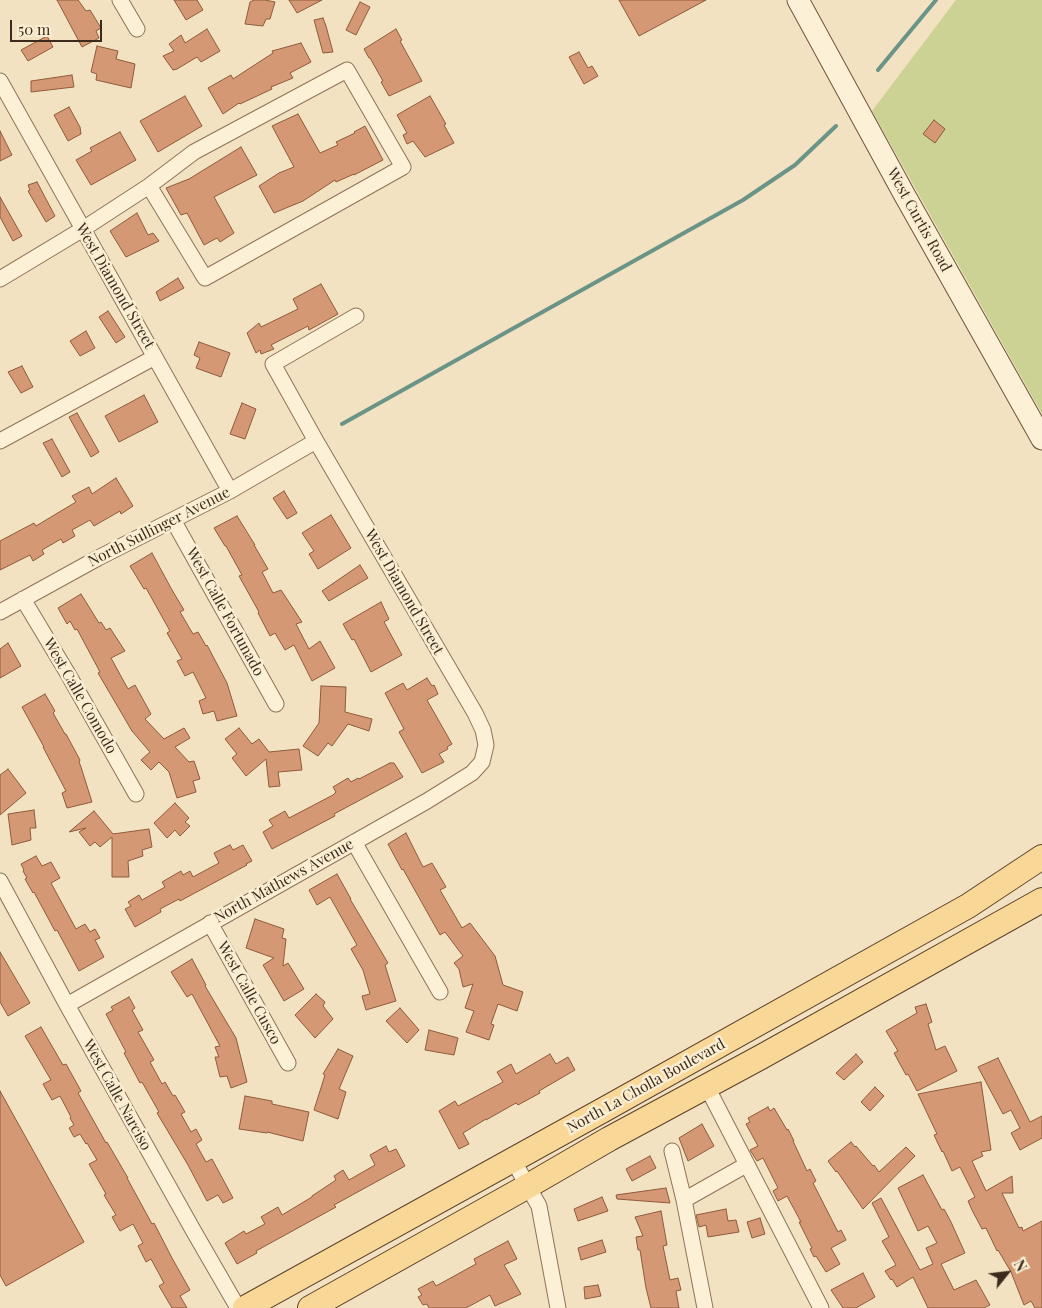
<!DOCTYPE html>
<html>
<head>
<meta charset="utf-8">
<style>
  body { margin:0 }
  #map { position:relative; width:1042px; height:1308px; overflow:hidden; background:#f2e2c2; font-family:"Playfair Display",serif }
  canvas { display:block }
  .north { position:absolute; left:982px; top:1248px; width:50px; height:50px; -webkit-text-stroke:4px #f9edd2; paint-order:stroke; rotate:61deg; font-size:14px; font-weight:700; line-height:20px; text-align:center; color:#3c2b1d }
  .north::after { content:''; display:block; margin:auto; width:18px; height:22px; background:#3c2b1d; clip-path:polygon(50% 0,100% 100%,50% 72%,0 100%) }
  .scale { position:absolute; left:10px; top:20px; width:92px; height:22px; box-sizing:border-box; border:2px solid #3c2b1d; border-top:0; padding-left:6px; font-size:15px; line-height:18px; white-space:nowrap; color:#3c2b1d; -webkit-text-stroke:4px #f9edd2; paint-order:stroke }
</style>
</head>
<body>
<div id="map">
<canvas width="1042" height="1308"></canvas>
<div class="north">N</div>
<div class="scale">50 m</div>
</div>
<script>
const context = document.querySelector('canvas').getContext('2d');
context.lineJoin = 'round';
function fill(path, color) {
  context.fillStyle = color;
  context.fill(path, 'evenodd');
}
function poly(rows) {
  const path = new Path2D();
  for (const r of rows) {
    path.moveTo(r[0], r[1]);
    for (let i = 2; i < r.length; i += 2) path.lineTo(r[i], r[i + 1]);
  }
  return path;
}
function strokePath(path, color, width, dash) {
  context.strokeStyle = color;
  context.lineWidth = width;
  context.lineCap = dash ? 'butt' : 'round';
  context.setLineDash(dash || []);
  context.stroke(path);
}
function write(font, color, halo, rows, align = 'center') {
  context.font = font + ' "Playfair Display",serif';
  context.lineWidth = 5;
  context.setLineDash([]);
  context.textBaseline = 'middle';
  context.strokeStyle = halo;
  context.fillStyle = color;
  for (const [text, x, y, turn = 0] of rows) {
    context.save();
    context.translate(x, y);
    context.rotate((+turn || 0) * Math.PI / 180);
    context.textAlign = isNaN(turn) ? turn : align;
    if (halo) context.strokeText(text, 0, 0);
    context.fillText(text, 0, 0);
    context.restore();
  }
}
const green = poly([
  [956,0,1042,0,1042,414,872,111]
]);
const stream = poly([
  [878,70,936,0],
  [342,424,743,200,795,165,836,126]
]);
const building = poly([
  [57,0,78,0,86,11,90,10,101,28,96,31,99,38,82,47,57,0],
  [174,0,197,0,203,10,186,20,174,0],
  [254,0,265,0,275,2,270,19,266,19,263,26,245,24,250,2,254,0],
  [289,0,322,0,297,13,289,0],
  [619,0,706,0,639,36,619,0],
  [360,2,370,7,356,35,346,30,360,2],
  [323,18,326,26,333,52,323,53,314,20,323,18],
  [207,29,220,51,201,62,197,57,177,69,173,70,163,56,174,51,169,44,181,35,185,43,207,29],
  [396,29,402,40,400,41,422,81,389,96,381,82,383,81,370,58,369,58,364,49,396,29],
  [47,36,53,47,28,61,21,50,47,36],
  [301,43,311,62,290,73,293,78,271,87,272,89,240,104,239,103,223,114,208,88,231,75,233,79,273,53,272,51,301,43],
  [97,46,118,51,116,59,135,64,131,88,96,80,97,74,91,72,97,46],
  [579,52,588,68,592,66,598,76,584,84,569,57,579,52],
  [72,75,74,87,31,92,31,81,72,75],
  [185,96,202,126,158,152,140,121,185,96],
  [430,96,446,124,444,125,454,143,425,157,413,141,407,144,403,135,407,133,397,115,430,96],
  [69,107,80,127,81,134,68,141,54,115,69,107],
  [298,114,320,153,338,145,336,142,355,133,354,132,365,126,383,160,354,175,354,174,336,182,335,180,303,201,274,213,259,186,279,173,294,167,272,126,298,114],
  [934,120,945,129,935,143,923,134,934,120],
  [0,131,12,155,0,161,0,131],
  [120,132,136,160,91,185,76,160,92,151,90,148,120,132],
  [241,147,257,175,214,197,234,233,220,242,217,238,204,245,187,213,181,215,166,188,189,179,241,147],
  [37,182,55,216,46,222,28,191,30,190,28,185,37,182],
  [0,197,22,236,13,241,0,217,0,197],
  [137,213,148,235,153,233,159,241,126,257,110,231,137,213],
  [178,278,184,288,160,301,156,292,178,278],
  [321,284,338,314,309,330,308,326,271,345,274,349,261,354,260,350,256,353,247,333,259,323,261,327,298,309,293,299,321,284],
  [108,311,125,337,116,343,99,317,108,311],
  [86,331,95,348,80,356,70,341,86,331],
  [199,342,230,353,221,377,196,368,200,358,194,355,199,342],
  [22,366,33,387,21,393,8,372,22,366],
  [144,395,158,422,119,442,105,416,144,395],
  [242,403,256,409,245,439,230,434,242,403],
  [77,413,99,452,91,457,69,417,77,413],
  [52,439,70,472,62,477,43,443,52,439],
  [116,478,133,506,121,514,120,511,94,526,90,520,72,530,75,536,63,543,61,539,42,550,44,554,33,561,30,555,0,570,0,541,34,523,36,526,76,502,72,496,89,487,92,494,116,478],
  [284,491,297,513,287,519,273,498,284,491],
  [331,515,351,548,318,569,309,554,314,551,302,533,331,515],
  [237,516,255,545,254,545,268,569,262,572,273,593,281,590,302,622,296,624,309,649,320,641,335,668,312,681,294,645,285,650,275,633,270,636,258,613,259,612,239,576,242,575,226,546,225,546,214,528,237,516],
  [152,553,172,590,184,610,180,612,193,634,198,632,206,646,207,645,227,683,237,716,217,721,214,711,203,714,199,701,206,698,193,672,185,676,177,661,182,659,167,633,170,631,146,588,144,589,130,566,152,553],
  [360,565,368,578,329,601,322,591,360,565],
  [81,594,99,623,101,622,106,630,110,628,125,651,111,658,128,689,135,685,151,714,145,719,164,739,184,728,190,738,175,747,189,762,194,761,200,779,193,781,196,792,177,798,169,772,159,762,151,770,141,760,150,752,132,731,98,673,100,672,77,629,75,630,70,621,67,624,58,608,81,594],
  [381,602,389,619,384,622,402,655,371,672,354,639,352,640,343,624,381,602],
  [8,643,21,666,0,678,0,649,8,643],
  [427,678,432,686,434,685,438,694,427,700,452,744,447,747,448,749,439,754,444,762,422,773,399,732,404,729,385,693,403,683,407,690,427,678],
  [321,686,346,687,345,712,372,719,369,731,348,724,332,746,328,743,318,756,303,746,319,723,321,686],
  [45,694,55,711,53,713,65,734,66,734,80,760,79,762,81,767,92,802,67,808,62,793,66,791,43,747,44,747,22,707,45,694],
  [239,728,252,744,259,739,269,752,299,749,302,770,278,772,280,786,269,787,266,759,246,776,232,758,237,754,225,739,239,728],
  [390,763,394,763,403,777,334,814,335,816,272,849,263,832,273,826,269,820,285,811,289,818,333,795,336,792,333,787,348,778,351,782,358,778,359,779,390,763],
  [8,769,26,793,0,815,0,775,8,769],
  [175,803,189,818,185,822,190,826,180,836,175,830,167,838,154,823,175,803],
  [34,810,36,828,30,828,31,840,12,845,8,814,34,810],
  [94,811,113,834,149,829,152,847,142,850,143,856,128,861,129,877,112,877,112,837,100,847,95,842,90,846,79,832,86,828,69,832,94,811],
  [406,833,423,867,432,863,446,887,440,890,462,928,470,923,495,956,503,985,523,992,517,1011,498,1004,491,1024,494,1025,489,1040,466,1032,474,1011,465,1008,473,984,463,987,459,969,454,963,463,956,445,932,440,935,403,869,402,870,388,844,406,833],
  [230,845,233,850,243,845,252,861,246,864,247,865,180,901,179,899,160,909,161,912,135,927,125,909,131,906,128,902,139,895,142,900,165,887,162,882,181,871,183,875,190,871,193,877,219,863,214,853,230,845],
  [36,856,42,866,51,862,60,878,51,883,76,929,85,924,90,932,95,929,100,938,95,940,104,957,79,971,57,930,55,931,34,892,33,893,25,879,27,878,23,871,24,870,21,864,36,856],
  [337,874,351,899,350,899,388,963,385,965,396,1001,366,1010,362,996,370,994,363,970,351,949,357,945,330,897,317,905,309,890,337,874],
  [255,919,284,929,282,938,286,939,283,966,288,963,304,989,284,1001,263,965,274,958,246,948,255,919],
  [0,952,30,1003,8,1016,0,1002,0,952],
  [192,959,206,985,205,986,236,1038,247,1082,231,1088,227,1076,220,1077,215,1057,219,1057,215,1047,220,1046,192,994,187,997,171,972,192,959],
  [316,994,325,1002,323,1006,333,1019,315,1038,295,1015,316,994],
  [129,997,135,1008,132,1010,143,1030,138,1032,154,1060,150,1062,162,1084,165,1082,173,1096,175,1095,185,1112,181,1114,191,1132,196,1129,202,1140,196,1144,206,1162,212,1159,233,1198,223,1203,218,1195,207,1201,188,1165,157,1113,159,1112,142,1082,140,1083,124,1053,126,1052,106,1014,113,1010,111,1007,129,997],
  [926,1004,932,1022,928,1024,936,1050,945,1046,957,1071,917,1091,908,1074,906,1075,894,1053,898,1051,886,1031,917,1013,915,1007,926,1004],
  [400,1008,419,1030,407,1043,386,1021,400,1008],
  [41,1027,60,1060,63,1065,66,1064,81,1091,78,1093,106,1143,107,1142,128,1178,127,1178,152,1224,154,1223,172,1258,190,1290,180,1296,187,1308,172,1308,159,1286,164,1283,151,1259,146,1262,138,1246,143,1243,133,1224,120,1231,112,1217,116,1215,104,1195,106,1194,89,1164,97,1160,87,1143,86,1144,80,1134,74,1137,69,1128,74,1125,70,1118,71,1117,60,1096,52,1100,43,1084,51,1080,25,1036,41,1027],
  [429,1030,458,1038,454,1055,425,1050,429,1030],
  [338,1049,353,1056,339,1089,346,1092,338,1119,314,1110,325,1075,323,1074,338,1049],
  [550,1054,556,1064,568,1057,575,1070,539,1091,540,1093,518,1105,516,1103,486,1120,486,1119,463,1133,469,1144,459,1149,439,1111,455,1101,458,1106,503,1082,497,1072,511,1064,516,1074,550,1054],
  [856,1054,863,1062,844,1080,836,1073,856,1054],
  [998,1058,1030,1122,1042,1116,1042,1138,1020,1150,1011,1133,1020,1128,1011,1110,1003,1114,978,1067,998,1058],
  [981,1082,991,1150,981,1152,983,1156,972,1161,986,1191,1012,1176,1013,1193,1002,1193,1019,1228,1022,1227,1023,1231,1042,1221,1042,1308,1035,1308,1031,1301,1024,1305,1011,1272,998,1250,997,1251,986,1228,982,1229,972,1210,968,1201,975,1197,960,1167,952,1171,943,1151,942,1152,934,1135,937,1134,918,1094,981,1082],
  [875,1087,884,1096,870,1111,861,1102,875,1087],
  [0,1091,84,1242,6,1286,0,1275,0,1091],
  [245,1096,272,1101,272,1104,309,1112,303,1141,267,1132,267,1133,239,1129,245,1096],
  [768,1107,770,1111,774,1108,787,1130,788,1129,794,1141,793,1141,807,1171,810,1169,816,1181,813,1183,838,1232,841,1230,846,1240,831,1248,840,1264,826,1272,816,1256,814,1257,810,1249,812,1248,799,1222,801,1222,787,1196,778,1201,773,1191,778,1188,763,1158,757,1161,750,1150,758,1146,746,1124,750,1122,748,1118,768,1107],
  [702,1124,714,1146,688,1161,679,1138,702,1124],
  [851,1142,855,1147,856,1146,873,1166,874,1165,879,1172,906,1147,915,1156,863,1209,837,1171,836,1172,828,1161,851,1142],
  [386,1146,389,1152,396,1149,405,1166,334,1205,336,1207,256,1251,257,1253,237,1264,225,1243,244,1231,246,1234,265,1224,261,1217,278,1207,282,1215,312,1197,312,1196,336,1180,334,1176,343,1170,349,1180,375,1165,370,1155,386,1146],
  [650,1156,656,1168,632,1181,626,1169,650,1156],
  [923,1175,942,1210,944,1209,951,1222,965,1253,941,1264,954,1290,976,1280,990,1305,984,1308,928,1308,913,1277,897,1287,892,1279,891,1280,885,1271,896,1265,882,1241,889,1237,872,1203,881,1198,920,1270,933,1264,926,1248,937,1243,928,1226,918,1231,898,1188,923,1175],
  [666,1188,670,1203,617,1199,616,1195,666,1188],
  [602,1197,608,1211,578,1221,574,1209,602,1197],
  [726,1209,728,1221,736,1220,739,1232,708,1237,706,1225,699,1227,696,1215,726,1209],
  [661,1211,667,1245,663,1246,670,1280,678,1278,681,1290,676,1291,679,1308,651,1308,646,1288,640,1250,638,1250,636,1237,643,1236,635,1217,661,1211],
  [760,1218,765,1234,752,1238,747,1222,760,1218],
  [602,1240,606,1252,581,1260,578,1248,602,1240],
  [508,1241,517,1259,504,1265,521,1294,495,1306,490,1295,466,1308,429,1308,427,1304,423,1305,418,1297,422,1295,418,1289,433,1281,436,1286,476,1264,474,1259,508,1241],
  [863,1273,875,1297,856,1308,843,1308,831,1290,863,1273],
  [598,1285,601,1296,585,1299,584,1287,598,1285]
]);
const street = poly([
  [120,0,137,29],
  [0,81,230,491],
  [0,279,83,229,149,186,194,152,347,70,403,167,205,278,149,186],
  [0,441,155,357],
  [173,520,276,704],
  [23,599,68,674,136,794],
  [0,612,98,558,230,491,316,441],
  [354,842,440,992],
  [0,881,67,1005,193,1230,238,1308],
  [210,923,288,1063],
  [67,1005,427,801,472,773,482,762,486,745,483,730,475,713,316,441,273,364,356,316],
  [707,1087,821,1308],
  [672,1151,684,1200,705,1308],
  [513,1160,539,1206,558,1308],
  [684,1200,746,1165]
]);
const secondary = poly([
  [798,0,904,194,1042,439]
]);
const primary = poly([
  [245,1308,605,1109,968,906,1042,857],
  [310,1308,528,1186,609,1139,761,1057,1042,900]
]);
const streetNames = [
  ["West Curtis Road",919,220,61],
  ["West Diamond Street",115,286,60],
  ["North Sullinger Avenue",159,527,-27],
  ["West Diamond Street",404,592,60],
  ["West Calle Fortunado",225,612,61],
  ["West Calle Comodo",80,696,60],
  ["North Mathews Avenue",284,881,-29],
  ["West Calle Cusco",249,993,61],
  ["North La Cholla Boulevard",646,1086,-29],
  ["West Calle Narciso",117,1095,61]
];
fill(green, '#ccd194');
strokePath(stream, '#6a9488', 4);
fill(building, '#d49974');
strokePath(building, '#8f5a3a', 1);
strokePath(street, '#8e7357', 17);
strokePath(secondary, '#70543a', 23);
strokePath(primary, '#5b412c', 26);
strokePath(street, '#fcf0d6', 15);
strokePath(secondary, '#fcf0d6', 21);
strokePath(primary, '#f9d796', 24);
write('15px', '#3c2b1d', '#f9edd2', streetNames);
</script>
</body>
</html>
